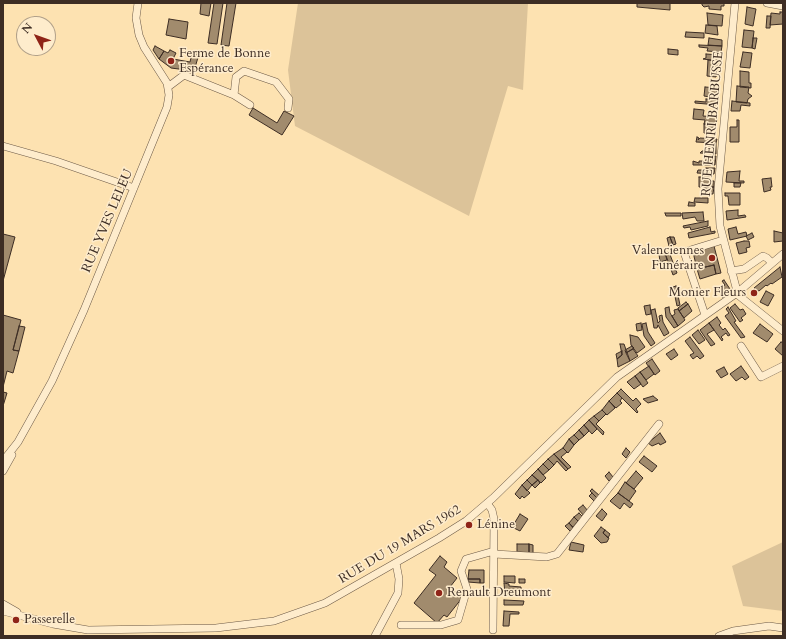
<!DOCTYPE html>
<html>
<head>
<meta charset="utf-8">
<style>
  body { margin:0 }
  #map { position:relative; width:786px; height:639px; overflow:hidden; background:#fde2b1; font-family:Cardo,serif }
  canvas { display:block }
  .frame { position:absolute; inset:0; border:4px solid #3d2d24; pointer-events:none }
  .north { position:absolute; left:16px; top:16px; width:40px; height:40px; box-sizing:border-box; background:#feeccc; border:1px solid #b1a089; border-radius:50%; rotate:311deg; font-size:11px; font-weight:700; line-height:16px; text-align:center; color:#3d2d24 }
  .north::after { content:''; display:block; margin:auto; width:14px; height:18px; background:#8f2418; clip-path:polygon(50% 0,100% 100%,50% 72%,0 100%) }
</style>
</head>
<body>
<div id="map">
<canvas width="786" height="639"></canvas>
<div class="frame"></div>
<div class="north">N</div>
</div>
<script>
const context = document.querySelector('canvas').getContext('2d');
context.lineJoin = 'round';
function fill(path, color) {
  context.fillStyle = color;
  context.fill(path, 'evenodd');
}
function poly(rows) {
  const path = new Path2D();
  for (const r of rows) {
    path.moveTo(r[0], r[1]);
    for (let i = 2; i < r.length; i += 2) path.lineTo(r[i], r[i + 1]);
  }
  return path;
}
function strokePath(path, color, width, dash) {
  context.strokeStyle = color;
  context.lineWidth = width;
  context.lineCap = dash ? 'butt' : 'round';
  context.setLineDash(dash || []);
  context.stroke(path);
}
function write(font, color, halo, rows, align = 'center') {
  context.font = font + ' Cardo,serif';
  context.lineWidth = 3;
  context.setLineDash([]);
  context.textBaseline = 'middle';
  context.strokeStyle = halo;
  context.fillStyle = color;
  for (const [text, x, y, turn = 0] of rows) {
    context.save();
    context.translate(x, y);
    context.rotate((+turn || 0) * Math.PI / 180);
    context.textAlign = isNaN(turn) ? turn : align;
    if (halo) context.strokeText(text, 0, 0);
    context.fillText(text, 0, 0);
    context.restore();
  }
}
const green = poly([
  [298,3,528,3,523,90,508,86,469,216,295,126,288,70],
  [783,542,783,611,743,606,732,566]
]);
const building = poly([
  [201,3,211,3,209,16,200,14,201,3],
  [214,3,223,3,217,44,208,43,214,3],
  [227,3,236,3,229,46,221,45,227,3],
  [637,3,670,3,670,10,637,7,637,3],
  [702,3,724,3,724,6,721,6,721,10,709,9,709,6,704,7,702,5,702,3],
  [747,7,756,9,753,26,745,24,747,7],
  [780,12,783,12,783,24,770,25,771,13,780,14,780,12],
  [707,13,723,15,722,26,708,25,707,13],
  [767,16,771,16,770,28,766,28,767,16],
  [169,19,188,22,186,39,166,35,169,19],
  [706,25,717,26,718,35,705,33,706,25],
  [744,30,754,31,752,48,742,47,744,30],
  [686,32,704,33,704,38,685,37,686,32],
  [709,38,722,40,722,46,708,45,709,38],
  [753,38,757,38,755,49,752,48,753,38],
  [699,45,722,46,721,52,707,51,708,48,699,47,699,45],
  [155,46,164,51,159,59,153,50,155,46],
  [668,49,678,50,678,55,668,54,668,49],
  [170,50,176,53,173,59,190,62,192,53,199,54,194,71,171,68,159,59,164,51,168,53,170,50],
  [743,52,752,53,750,68,740,67,743,52],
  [706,54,720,55,719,61,703,59,706,58,706,54],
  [708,60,718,61,716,77,707,76,708,60],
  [740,71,749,72,749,83,751,83,751,88,740,87,740,71],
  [737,86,749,87,748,93,752,96,748,99,747,103,736,102,737,86],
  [705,87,717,88,716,98,704,96,705,87],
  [706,99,718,100,718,105,695,103,695,101,706,102,706,99],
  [732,101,750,103,750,106,741,105,740,111,731,111,732,101],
  [253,108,277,123,284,111,294,116,282,135,249,115,253,108],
  [694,109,704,110,703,116,717,117,716,125,704,124,705,120,693,119,694,109],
  [737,120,739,120,739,142,730,142,730,127,737,127,737,120],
  [704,124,713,125,713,134,704,133,704,124],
  [697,137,699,138,698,140,700,138,717,139,716,143,696,142,697,137],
  [711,143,716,143,716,154,700,153,702,151,706,151,706,145,710,145,711,143],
  [706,156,716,156,715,165,693,165,693,161,699,163,699,161,706,161,706,156],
  [706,168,715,168,714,174,697,173,698,170,706,170,706,168],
  [740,171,739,181,744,181,744,183,726,182,727,172,740,171],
  [699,177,710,177,710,181,714,181,714,187,699,187,699,177],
  [771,178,772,187,770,187,771,190,764,192,762,179,771,178],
  [734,183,741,183,740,187,734,187,734,183],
  [705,187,714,187,713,194,705,194,705,187],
  [725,193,740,193,740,205,729,205,728,196,725,196,725,193],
  [695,198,708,198,708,203,694,202,695,198],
  [689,202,695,203,695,206,688,206,689,202],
  [738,210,738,216,745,215,746,217,727,220,726,211,738,210],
  [703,212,704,221,697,221,695,217,683,219,682,213,703,212],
  [665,213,681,213,681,216,666,216,665,213],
  [708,221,708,226,691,230,690,227,684,228,683,226,708,221],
  [710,227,711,232,715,231,715,233,689,238,688,233,710,227],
  [736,227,738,234,746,232,747,236,730,240,728,229,736,227],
  [774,231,783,233,783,241,774,242,774,231],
  [752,233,754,237,748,240,746,236,752,233],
  [3,234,15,237,3,281,3,234],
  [670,237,673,245,669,246,667,238,670,237],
  [670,237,674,237,676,244,673,245,670,237],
  [744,241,749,241,750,247,746,248,747,252,739,254,736,243,744,241],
  [714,246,721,273,716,274,714,265,697,269,693,252,714,246],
  [669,252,677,273,673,275,665,253,669,252],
  [665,253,667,260,660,262,659,254,665,253],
  [714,265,716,274,700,279,697,269,714,265],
  [780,267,782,277,772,284,771,283,767,286,766,285,759,291,756,290,754,288,780,267],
  [724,280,732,292,723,298,718,290,725,285,722,281,724,280],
  [676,286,680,305,677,306,673,287,676,286],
  [766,291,774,295,768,306,760,302,766,291],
  [686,302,688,304,679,311,678,308,686,302],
  [688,304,692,311,684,318,679,311,688,304],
  [735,304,740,310,743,309,746,314,741,318,743,320,740,322,730,308,735,304],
  [650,305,651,314,646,315,644,306,650,305],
  [669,307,670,313,678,326,674,328,666,317,665,308,669,307],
  [728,307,736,321,734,322,745,337,741,338,725,316,729,313,726,309,728,307],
  [655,309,658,323,660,321,659,316,662,315,663,322,669,333,664,336,658,325,657,328,654,328,651,310,655,309],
  [678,309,685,320,678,326,672,316,675,314,674,310,678,309],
  [3,315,21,320,13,350,19,351,13,373,7,371,3,387,3,315],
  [717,317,721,323,719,325,723,330,725,328,730,335,728,336,726,333,721,337,723,339,722,341,709,323,717,317],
  [641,323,642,330,637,331,636,324,641,323],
  [646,323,648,332,655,343,651,346,644,336,642,324,646,323],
  [709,323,714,330,707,334,715,344,711,346,700,330,709,323],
  [760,324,773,334,767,342,753,333,760,324],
  [19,326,25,327,19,351,13,350,19,326],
  [698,330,705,340,699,344,692,335,698,330],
  [630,335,638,337,645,347,637,353,631,345,630,335],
  [690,337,704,356,700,359,697,356,693,359,690,355,694,353,685,341,690,337],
  [781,342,783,343,783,356,775,349,781,342],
  [620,344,624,344,630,361,618,367,617,359,622,355,620,344],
  [632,346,634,348,626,353,625,350,632,346],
  [633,349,638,356,630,361,626,353,633,349],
  [674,349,678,355,671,360,666,354,674,349],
  [622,351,622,355,617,359,616,354,622,351],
  [652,359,660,371,655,375,646,363,652,359],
  [649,366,654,374,646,380,640,372,649,366],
  [741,366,749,377,745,380,742,377,736,381,730,374,741,366],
  [724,367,728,374,721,378,716,371,724,367],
  [640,372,648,383,643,387,635,376,640,372],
  [635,376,641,384,634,389,627,382,635,376],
  [621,389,633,401,636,398,641,404,636,409,638,412,637,413,617,393,621,389],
  [3,392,7,393,3,406,3,392],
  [617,393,622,398,620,401,622,403,616,408,609,401,617,393],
  [653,396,658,400,648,403,643,399,653,396],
  [609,401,615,408,607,415,602,410,609,401],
  [602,410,606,414,599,421,594,416,602,410],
  [594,416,599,421,596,424,604,432,603,435,589,420,594,416],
  [589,420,597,429,592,434,584,425,589,420],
  [584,425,589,431,584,436,579,430,584,425],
  [579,430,584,436,579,440,574,435,579,430],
  [660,433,666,442,660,445,659,443,652,446,648,443,660,433],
  [574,435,579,440,574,445,569,439,574,435],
  [569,439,574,445,568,453,563,448,569,439],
  [563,448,567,452,561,457,571,467,568,469,554,454,563,448],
  [626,448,630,452,626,458,622,454,626,448],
  [554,454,568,469,566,471,557,461,554,465,548,459,554,454],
  [644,456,657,466,652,472,639,462,644,456],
  [548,459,554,465,549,470,543,464,548,459],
  [543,464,549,470,543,475,538,469,543,464],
  [538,469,546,478,541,483,532,475,538,469],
  [636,471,643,478,634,489,626,483,636,471],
  [609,472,613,477,609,481,605,476,609,472],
  [532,475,538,480,532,485,527,480,532,475],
  [527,480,532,485,527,491,522,485,527,480],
  [538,480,540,483,535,488,532,485,538,480],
  [625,482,636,491,629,501,618,493,625,482],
  [522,485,530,493,524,498,522,496,520,499,515,494,522,485],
  [592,489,600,496,597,498,590,491,592,489],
  [592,493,597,498,594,501,589,496,592,493],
  [618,493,633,504,630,508,624,503,620,509,610,501,618,493],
  [583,505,588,511,584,516,578,509,583,505],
  [602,509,607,514,602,521,596,516,602,509],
  [579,513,583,517,578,521,574,517,579,513],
  [520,514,528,519,520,531,514,528,516,525,514,524,520,514],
  [574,517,578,521,573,527,569,523,574,517],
  [569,523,573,528,570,531,565,526,569,523],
  [601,527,605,530,603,533,609,538,607,542,601,543,594,536,601,527],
  [605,530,610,534,608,538,603,533,605,530],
  [571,542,584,545,583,552,569,550,571,542],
  [517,544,529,544,529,553,517,552,517,544],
  [529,544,533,545,533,553,529,553,529,544],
  [440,556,447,562,444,567,457,578,450,587,462,598,447,617,444,615,437,623,414,603,436,575,429,570,440,556],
  [469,570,484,570,484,583,480,583,480,579,468,579,469,570],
  [504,576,515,576,515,583,504,582,504,576],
  [468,579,480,579,480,583,468,582,468,579],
  [519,579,525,579,525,583,519,583,519,579],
  [504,583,509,584,509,586,521,587,521,594,505,594,504,583],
  [504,600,524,601,523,605,504,605,504,600],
  [504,611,519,612,519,614,510,614,509,626,503,626,504,611]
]);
const minor = poly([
  [735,3,718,189,720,226,738,295,783,331],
  [767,3,783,6],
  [168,87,184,75,234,95,236,77,244,71,276,82,289,99,288,108],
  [234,95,250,105],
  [3,146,56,161,134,188],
  [731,271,744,269,763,256,767,258,772,263],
  [705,315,684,252,723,240],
  [741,346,761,377,783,366],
  [3,461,18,442,52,381,84,310,167,107,169,95,167,83,144,47,139,35,136,18,138,3],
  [3,471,12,455],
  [487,503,492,510,494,519,493,630],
  [494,554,547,557,557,554,659,424],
  [3,604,17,612],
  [3,611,53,624,88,630,216,628,274,621,325,603,439,538,466,521,493,498,617,377,737,293,783,254],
  [401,625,441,625,458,620,467,589,461,571,466,559,494,551],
  [375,636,398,593,399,579,396,563],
  [719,636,733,631,769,626,783,628]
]);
const markers = [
  [171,61,4,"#8f2418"],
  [712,258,4,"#8f2418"],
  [754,293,4,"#8f2418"],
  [469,525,4,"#8f2418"],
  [439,593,4,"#8f2418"],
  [16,620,4,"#8f2418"]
];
const poiNames = [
  ["Ferme de Bonne",179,54],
  ["Espérance",179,69],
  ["Valenciennes",704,251,"right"],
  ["Funéraire",704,266,"right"],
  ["Monier Fleurs",746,293,"right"],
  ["Lénine",477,525],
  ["Renault Dreumont",447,593],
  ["Passerelle",24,620]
];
const streetNames = [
  ["RUE HENRI BARBUSSE",713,124,-85],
  ["RUE YVES LELEU",108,221,-67],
  ["RUE DU 19 MARS 1962",400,545,-31]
];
fill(green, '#dcc399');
fill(building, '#a18b6d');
strokePath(building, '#3d2d24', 1);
strokePath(minor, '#6d5a47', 8);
strokePath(minor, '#feeccc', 7);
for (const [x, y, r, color] of markers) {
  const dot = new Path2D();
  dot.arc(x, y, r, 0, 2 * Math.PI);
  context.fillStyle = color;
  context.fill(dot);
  strokePath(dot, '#feeccc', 1.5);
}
write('13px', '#3d2d24', '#feeccc', poiNames, 'left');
write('13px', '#3d2d24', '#feeccc', streetNames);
</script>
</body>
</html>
